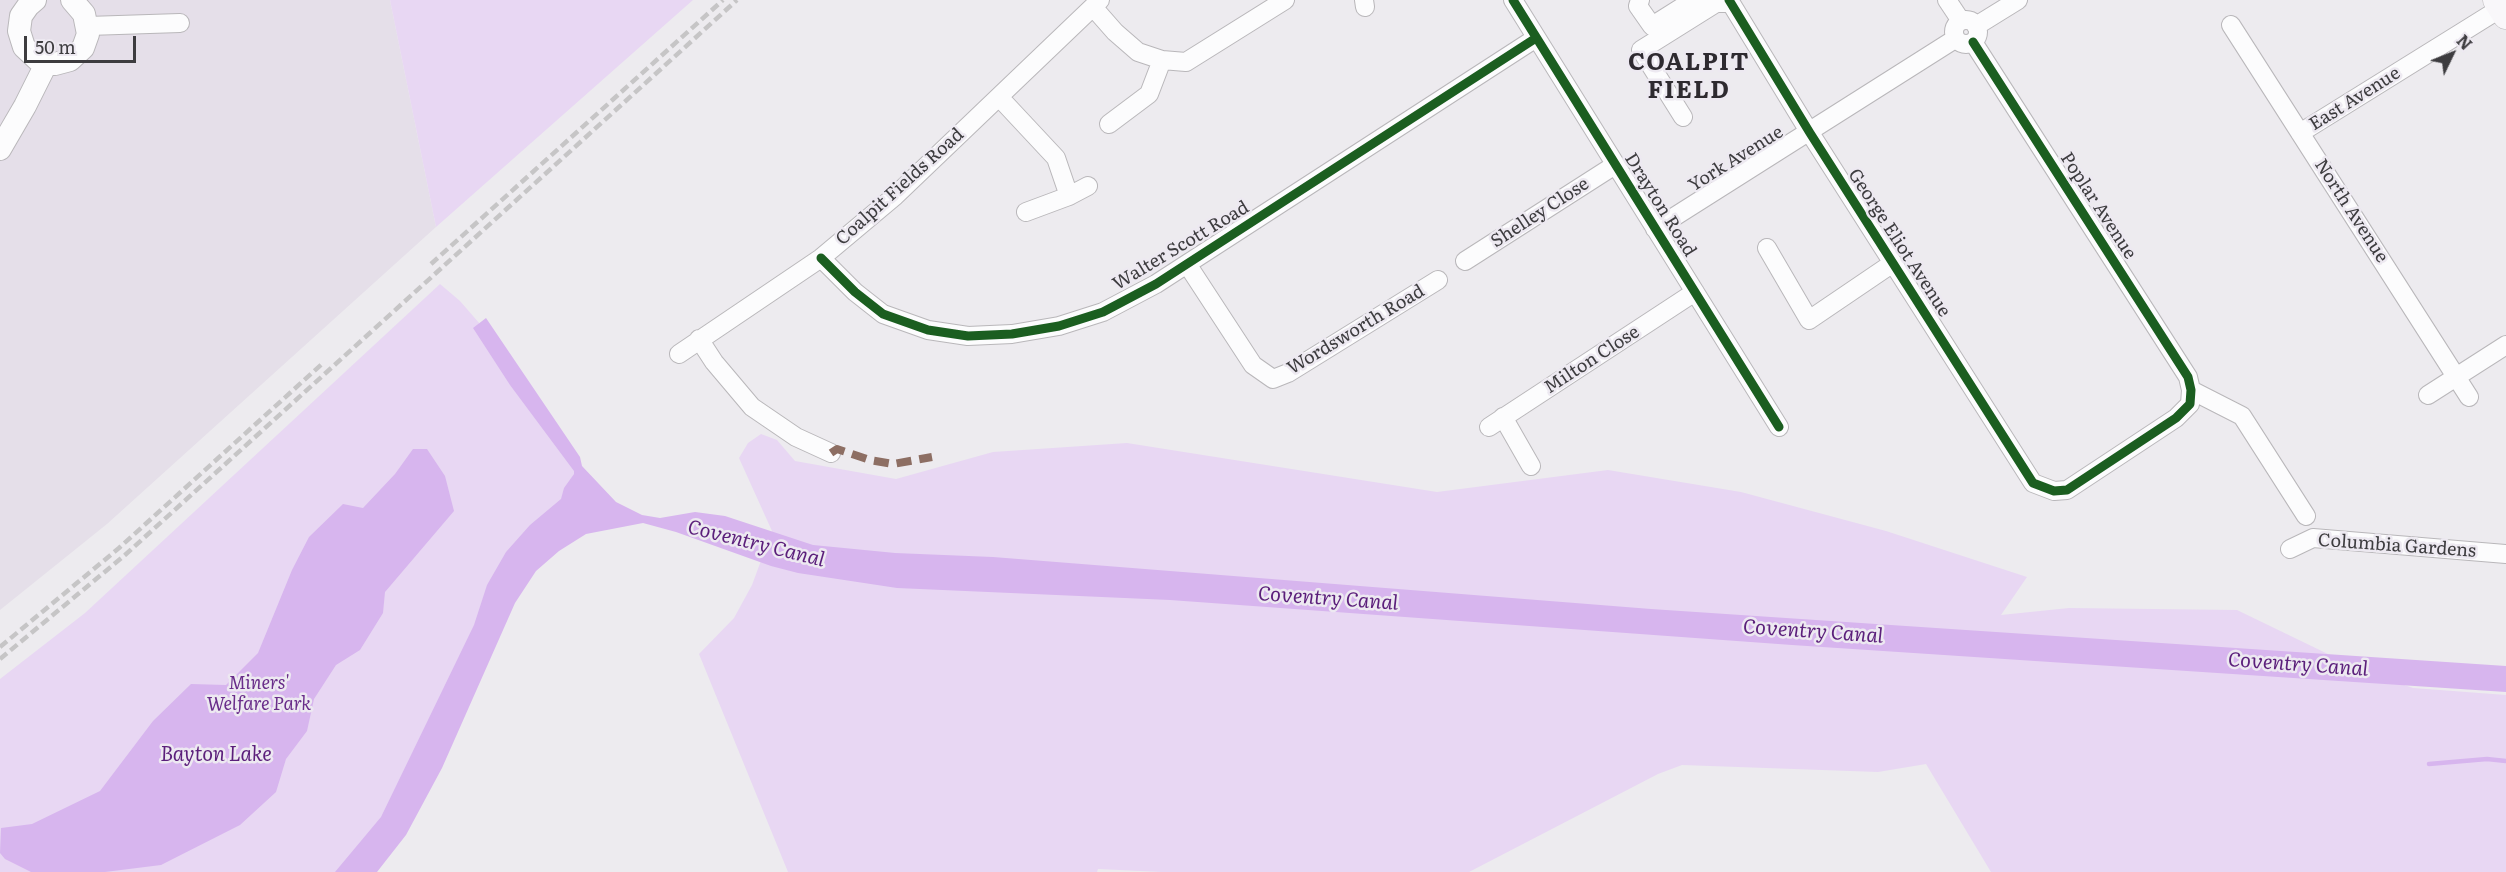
<!DOCTYPE html>
<html>
<head>
<meta charset="utf-8">
<style>
  body { margin:0 }
  #map { position:relative; width:2506px; height:872px; overflow:hidden; background:#edebef; font-family:Literata,serif }
  canvas { display:block }
  .north { position:absolute; left:2422px; top:24px; width:60px; height:60px; -webkit-text-stroke:4px #ede9f1; paint-order:stroke; rotate:47deg; font-size:16px; font-weight:700; line-height:24px; text-align:center; color:#3d3c3f }
  .north::after { content:''; display:block; margin:auto; width:21px; height:27px; background:#3d3c3f; clip-path:polygon(50% 0,100% 100%,50% 72%,0 100%) }
  .scale { position:absolute; left:24px; top:36px; width:112px; height:27px; box-sizing:border-box; border:3px solid #3d3c3f; border-top:0; padding-left:8px; font-size:18px; line-height:21px; white-space:nowrap; color:#3d3c3f; -webkit-text-stroke:4px #ede9f1; paint-order:stroke }
</style>
</head>
<body>
<div id="map">
<canvas width="2506" height="872"></canvas>
<div class="north">N</div>
<div class="scale">50 m</div>
</div>
<script>
const context = document.querySelector('canvas').getContext('2d');
context.lineJoin = 'round';
function fill(path, color) {
  context.fillStyle = color;
  context.fill(path, 'evenodd');
}
function poly(rows) {
  const path = new Path2D();
  for (const r of rows) {
    if (r.length === 3) {
      path.moveTo(r[0] + r[2], r[1]);
      path.arc(r[0], r[1], r[2], 0, 2 * Math.PI);
      continue;
    }
    path.moveTo(r[0], r[1]);
    for (let i = 2; i < r.length; i += 2) path.lineTo(r[i], r[i + 1]);
  }
  return path;
}
function strokePath(path, color, width, dash) {
  context.strokeStyle = color;
  context.lineWidth = width;
  context.lineCap = dash ? 'butt' : 'round';
  context.setLineDash(dash || []);
  context.stroke(path);
}
function write(font, color, halo, rows, align = 'center') {
  context.font = font + ' Literata,serif';
  context.lineWidth = 5;
  context.setLineDash([]);
  context.textBaseline = 'middle';
  context.strokeStyle = halo;
  context.fillStyle = color;
  for (const [text, x, y, turn = 0] of rows) {
    context.save();
    context.translate(x, y);
    context.rotate((+turn || 0) * Math.PI / 180);
    context.textAlign = isNaN(turn) ? turn : align;
    if (halo) context.strokeText(text, 0, 0);
    context.fillText(text, 0, 0);
    context.restore();
  }
}
const built = poly([
  [0,0,390,0,436,227,107,524,0,610]
]);
const green = poly([
  [390,0,693,0,436,227],
  [440,284,460,301,480,324,577,467,547,538,356,872,0,872,0,679,85,613],
  [761,434,777,440,795,461,896,479,993,452,1127,443,1437,492,1608,470,1741,492,1886,531,2027,577,2001,615,2069,608,2237,610,2361,670,2413,688,2506,695,2506,872,1991,872,1926,764,1878,772,1682,765,1658,774,1469,872,1162,872,1098,869,1097,872,788,872,699,654,734,618,752,585,772,531,739,458,748,443]
]);
const water = poly([
  [486,318,580,457,582,466,616,502,642,515,660,518,695,512,725,516,813,545,895,553,993,557,1651,609,2506,666,2506,692,1792,645,1170,600,897,588,798,573,771,566,676,532,643,523,586,534,559,551,536,571,515,603,442,768,406,835,377,872,335,872,381,817,474,625,487,585,506,552,530,525,561,499,564,488,574,474,574,471,510,385,473,328],
  [413,449,427,449,445,476,454,511,385,592,383,613,360,650,336,665,314,699,307,731,286,759,276,792,240,825,161,865,105,872,31,872,5,859,0,853,1,828,32,824,100,791,153,721,191,684,226,685,258,653,292,570,309,537,343,504,363,508,395,474]
]);
const stream = poly([
  [2429,764,2487,759,2506,761]
]);
const minor = poly([
  [1364,0,1365,7],
  [1513,0,1779,427],
  [1640,0,1638,6,1652,26,1687,4,1697,0],
  [1729,0,1810,133,2033,483,2054,491,2067,490,2176,418,2190,404,2191,390,2188,377,1973,42],
  [1947,0,1961,21],
  [1093,7,1115,32,1138,52,1162,60,1186,62,1285,0],
  [1966,32,12],
  [2231,25,2469,397],
  [88,26,180,23],
  [1976,26,2018,0],
  [999,97,1056,158,1069,196],
  [1683,117,1641,50,1716,3,1729,3],
  [1109,124,1149,94,1162,60],
  [2300,133,2501,8],
  [1026,212,1069,196,1088,186],
  [1655,229,1955,39],
  [1767,248,1809,320,1893,263],
  [821,258,855,292,883,314,928,330,968,336,1012,334,1059,326,1103,312,1156,284,1536,38],
  [1465,261,1615,165],
  [1187,264,1253,365,1273,379,1288,373,1438,280],
  [699,339,714,362,752,407,796,437,831,453],
  [679,354,821,258,895,196,1100,0],
  [2191,390,2242,416,2306,516],
  [2428,395,2506,345],
  [1503,417,1531,466],
  [1489,427,1695,292],
  [2290,549,2313,538,2506,554]
]);
const tertiary = poly([
  [35,0,28,6,21,16,19,31,24,47,38,60,55,64,70,60,83,48,88,34,84,14,72,0],
  [0,149,25,106,47,62]
]);
const secondary = poly([
  [2496,0,2506,16]
]);
const rail = poly([
  [431,264,723,0],
  [0,647,119,548,323,363],
  [0,659,125,555,737,0]
]);
const quiet = poly([
  [831,453,837,449,870,460,893,464,932,457]
]);
const cycleway = poly([
  [1513,0,1779,427],
  [1729,0,1810,133,2033,483,2054,491,2067,490,2176,418,2190,404,2191,390,2188,377,1973,42],
  [821,258,855,292,883,314,928,330,968,336,1012,334,1059,326,1103,312,1156,284,1536,38]
]);
const streetNames = [
  ["East Avenue",2355,99,-32],
  ["York Avenue",1736,159,-32],
  ["Coalpit Fields Road",900,187,-42],
  ["Drayton Road",1660,205,58],
  ["Poplar Avenue",2098,206,57],
  ["North Avenue",2351,211,57],
  ["Shelley Close",1540,213,-33],
  ["George Eliot Avenue",1899,243,57],
  ["Walter Scott Road",1181,246,-31],
  ["Wordsworth Road",1356,330,-31],
  ["Milton Close",1592,360,-33],
  ["Columbia Gardens",2397,546,4]
];
const parkNames = [
  ["Miners'",259,684],
  ["Welfare Park",259,705]
];
const waterNames = [
  ["Coventry Canal",756,544,14],
  ["Coventry Canal",1328,599,4],
  ["Coventry Canal",1813,632,4],
  ["Coventry Canal",2298,665,4],
  ["Bayton Lake",216,755]
];
const districtNames = [
  ["COALPIT",1689,63],
  ["FIELD",1689,91]
];
fill(built, '#e5dfe9');
fill(green, '#e8d7f3');
fill(water, '#d7b5ee');
strokePath(stream, '#d7b5ee', 4.5);
strokePath(minor, '#b9b7ba', 20);
strokePath(tertiary, '#b9b7ba', 24);
strokePath(secondary, '#b9b7ba', 27);
strokePath(minor, '#fcfcfd', 18);
strokePath(tertiary, '#fcfcfd', 22);
strokePath(secondary, '#f9f7fa', 26);
strokePath(rail, '#c6c5c6', 4.5, [9, 4.5]);
strokePath(quiet, '#8d6e63', 8, [15, 8]);
strokePath(cycleway, '#1b5e20', 9);
write('18px', '#3d3c3f', '#ede9f1', streetNames);
write('italic 18px', '#692d8a', '#ede9f1', parkNames);
write('italic 20px', '#5b1f7b', '#ede9f1', waterNames);
context.letterSpacing = '1.5px';
write('bold 24px', '#2e2a30', '#ede9f1', districtNames);
context.letterSpacing = '0px';
</script>
</body>
</html>
